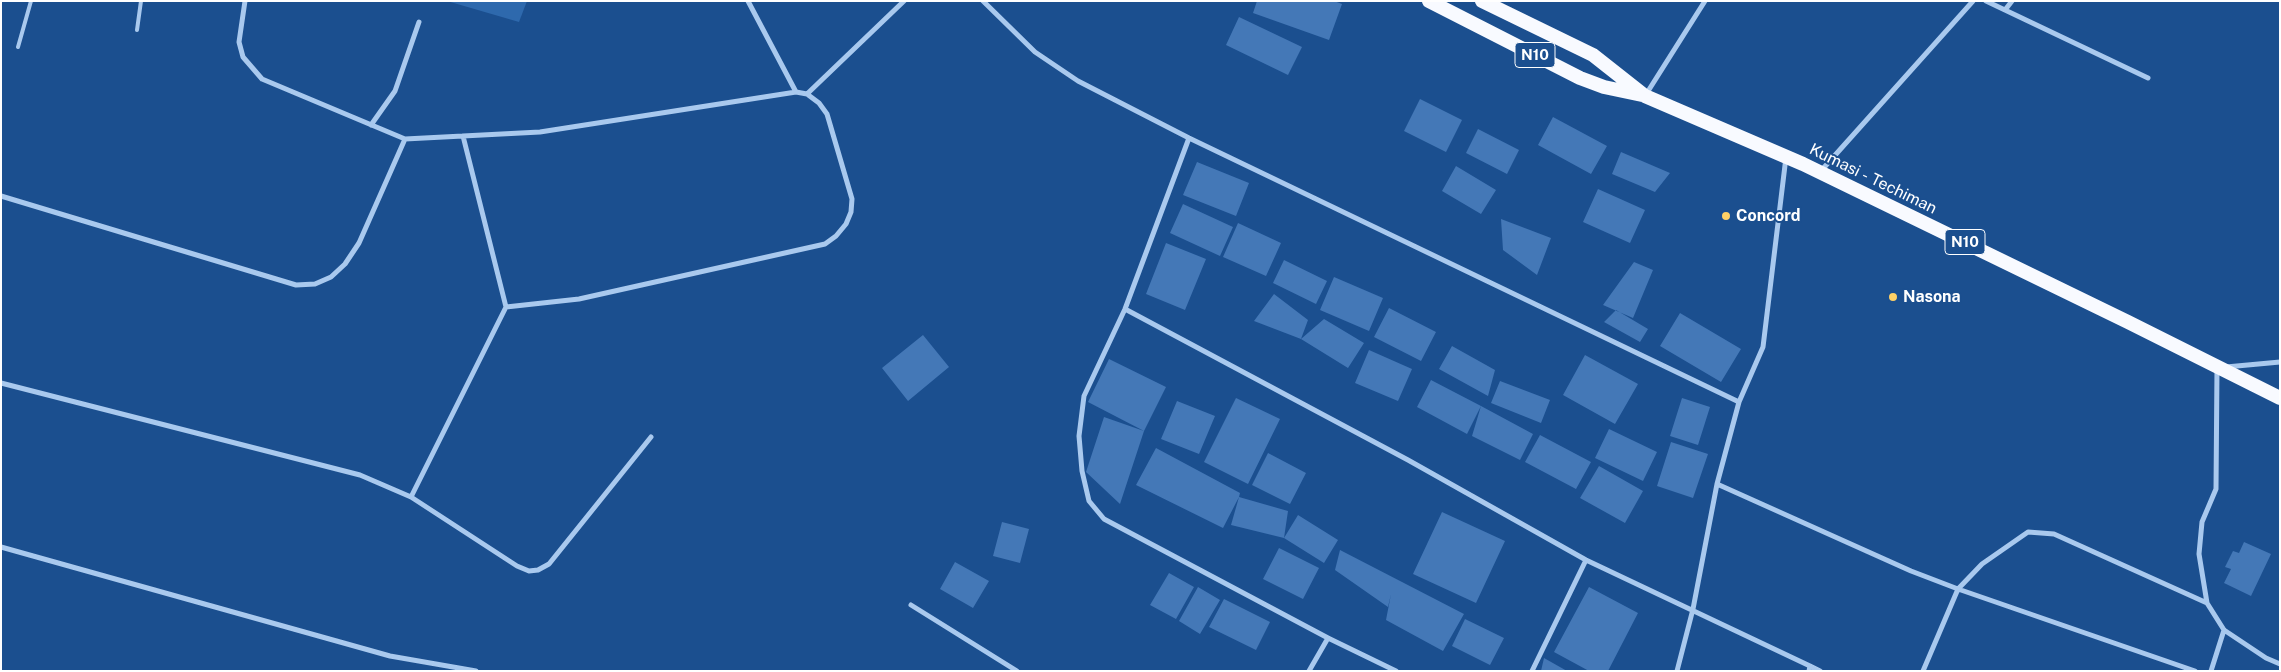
<!DOCTYPE html>
<html>
<head>
<meta charset="utf-8">
<style>
  body { margin:0 }
  #map { position:relative; width:2281px; height:672px; overflow:hidden; background:#1b4f8f; font-family:"Public Sans",sans-serif }
  canvas { display:block }
  .frame { position:absolute; inset:0; border:2px solid #fff; pointer-events:none }
</style>
</head>
<body>
<div id="map">
<canvas width="2281" height="672"></canvas>
<div class="frame"></div>
</div>
<script>
const context = document.querySelector('canvas').getContext('2d');
context.lineJoin = 'round';
function fill(path, color) {
  context.fillStyle = color;
  context.fill(path, 'evenodd');
}
function poly(rows) {
  const path = new Path2D();
  for (const r of rows) {
    path.moveTo(r[0], r[1]);
    for (let i = 2; i < r.length; i += 2) path.lineTo(r[i], r[i + 1]);
  }
  return path;
}
function strokePath(path, color, width, dash) {
  context.strokeStyle = color;
  context.lineWidth = width;
  context.lineCap = dash ? 'butt' : 'round';
  context.setLineDash(dash || []);
  context.stroke(path);
}
function write(font, color, halo, rows, align = 'center') {
  context.font = font + ' "Public Sans",sans-serif';
  context.lineWidth = 4;
  context.setLineDash([]);
  context.textBaseline = 'middle';
  context.strokeStyle = halo;
  context.fillStyle = color;
  for (const [text, x, y, turn = 0] of rows) {
    context.save();
    context.translate(x, y);
    context.rotate((+turn || 0) * Math.PI / 180);
    context.textAlign = isNaN(turn) ? turn : align;
    if (halo) context.strokeText(text, 0, 0);
    context.fillText(text, 0, 0);
    context.restore();
  }
}
const green = poly([
  [447,1,527,1,519,22]
]);
const building = poly([
  [1257,1,1334,1,1342,4,1329,40,1253,13],
  [1239,17,1302,47,1288,75,1226,45],
  [1420,99,1462,120,1446,152,1404,131],
  [1553,117,1607,146,1591,174,1538,145],
  [1478,129,1519,150,1507,174,1466,153],
  [1621,152,1670,173,1655,192,1612,174],
  [1197,162,1249,183,1236,216,1183,195],
  [1456,166,1496,190,1481,214,1442,191],
  [1598,189,1645,210,1630,243,1583,222],
  [1183,204,1233,227,1220,256,1170,233],
  [1501,219,1551,238,1537,275,1503,250],
  [1238,223,1281,243,1266,276,1223,257],
  [1166,243,1206,259,1185,310,1146,294],
  [1284,260,1327,281,1316,304,1273,283],
  [1634,262,1653,270,1633,318,1603,305],
  [1334,277,1383,298,1369,331,1320,310],
  [1274,294,1308,320,1301,339,1254,321],
  [1389,308,1436,332,1421,361,1374,337],
  [1616,310,1648,329,1640,342,1604,322],
  [1680,313,1741,349,1721,382,1660,346],
  [1324,319,1364,343,1348,368,1301,339],
  [923,335,949,367,908,401,882,368],
  [1452,346,1495,370,1488,396,1439,369],
  [1369,350,1412,369,1398,401,1355,383],
  [1585,355,1638,384,1615,424,1563,395],
  [1109,359,1166,387,1144,431,1120,504,1086,472,1104,417,1144,431,1088,402],
  [1431,380,1481,406,1467,434,1417,407],
  [1500,381,1550,400,1541,423,1491,403],
  [1236,398,1280,419,1248,484,1204,462],
  [1682,398,1710,407,1698,445,1670,436],
  [1177,401,1215,416,1199,454,1161,439],
  [1481,406,1533,434,1520,460,1472,436],
  [1609,429,1657,452,1643,481,1595,458],
  [1540,435,1591,462,1576,489,1525,462],
  [1671,442,1708,454,1693,498,1657,486],
  [1156,448,1240,493,1239,497,1288,511,1284,538,1298,515,1338,540,1324,563,1284,538,1231,525,1239,497,1223,528,1136,485],
  [1268,453,1306,473,1290,504,1252,485],
  [1599,466,1643,491,1625,523,1580,498],
  [1442,512,1505,541,1476,603,1413,574],
  [1002,522,1029,529,1020,563,993,556],
  [2244,542,2271,554,2251,596,2224,583,2231,569,2225,567,2233,551,2239,553],
  [1279,548,1319,568,1303,599,1263,579],
  [1340,550,1464,614,1443,651,1386,620,1391,594,1388,607,1335,570],
  [955,562,989,581,973,608,940,589],
  [1169,573,1194,587,1176,619,1150,605],
  [1198,587,1220,600,1200,634,1179,621],
  [1589,587,1638,613,1608,671,1589,671,1554,652],
  [1224,599,1270,622,1256,650,1209,627],
  [1465,619,1504,638,1490,665,1452,646],
  [1544,658,1567,671,1541,671]
]);
const service = poly([
  [137,30,141,1],
  [18,47,31,1]
]);
const minor = poly([
  [245,1,239,42,243,57,262,79,405,139,540,132,796,92,807,94,819,103,827,114,852,199,851,212,846,224,836,236,825,244,579,299,506,307],
  [748,1,796,92],
  [983,1,1035,52,1078,81,1189,138,1739,402],
  [1986,1,2148,78],
  [2005,10,2012,1],
  [807,94,904,1],
  [1645,96,1705,1],
  [371,125,395,91,419,22],
  [1189,138,1125,309,1084,396,1079,436,1082,471,1089,501,1104,519,1328,638,1396,671],
  [1820,172,1973,1],
  [1,196,296,285,315,284,331,277,345,264,359,243,405,139],
  [1125,309,1408,460,1586,560,1810,666,1809,671],
  [2226,367,2280,362],
  [2217,368,2216,489,2202,522,2199,554,2207,603,2224,630,2266,658,2280,664],
  [1,383,360,475,411,497,517,566,529,571,538,570,549,564,651,437],
  [1717,484,1911,571,1958,589,1982,564,2028,532,2054,534,2207,603],
  [411,497,506,307,463,136],
  [1,547,390,656,476,671],
  [911,605,1017,671],
  [1810,666,1820,671],
  [1309,671,1328,638],
  [1532,671,1586,560],
  [1677,671,1693,609,1717,484,1739,402,1763,347,1786,157],
  [1923,671,1958,589,2195,671],
  [2211,671,2224,630]
]);
const trunk = poly([
  [1429,1,1580,78,1604,87,1642,95],
  [1482,1,1593,55,1645,96,1803,164,2128,322,2280,398]
]);
const markers = [
  [1726,216,5,"#ffd166"],
  [1893,297,5,"#ffd166"]
];
const shields = [
  [1535,55,40],
  [1965,242,40]
];
const shieldNames = [
  ["N10",1535,55],
  ["N10",1965,242]
];
const streetNames = [
  ["Kumasi - Techiman",1873,179,26]
];
const poiNames = [
  ["Concord",1736,216],
  ["Nasona",1903,297]
];
fill(green, '#2e69ad');
fill(building, '#4478b7');
strokePath(service, '#a9c9ee', 4);
strokePath(minor, '#a9c9ee', 5);
strokePath(trunk, '#f8faff', 14);
for (const [x, y, r, color] of markers) {
  const dot = new Path2D();
  dot.arc(x, y, r, 0, 2 * Math.PI);
  context.fillStyle = color;
  context.fill(dot);
  strokePath(dot, '#1b4f8f', 2);
}
for (const [x, y, w] of shields) {
  const box = new Path2D();
  box.roundRect(x - w / 2, y - 12.5, w, 25, 4);
  context.fillStyle = '#1b4f8f';
  context.fill(box);
  strokePath(box, '#fff', 1);
}
write('bold 15px', '#fff', null, shieldNames);
write('16px', '#fff', '#1b4f8f', streetNames);
write('bold 16px', '#fff', '#1b4f8f', poiNames, 'left');
</script>
</body>
</html>
